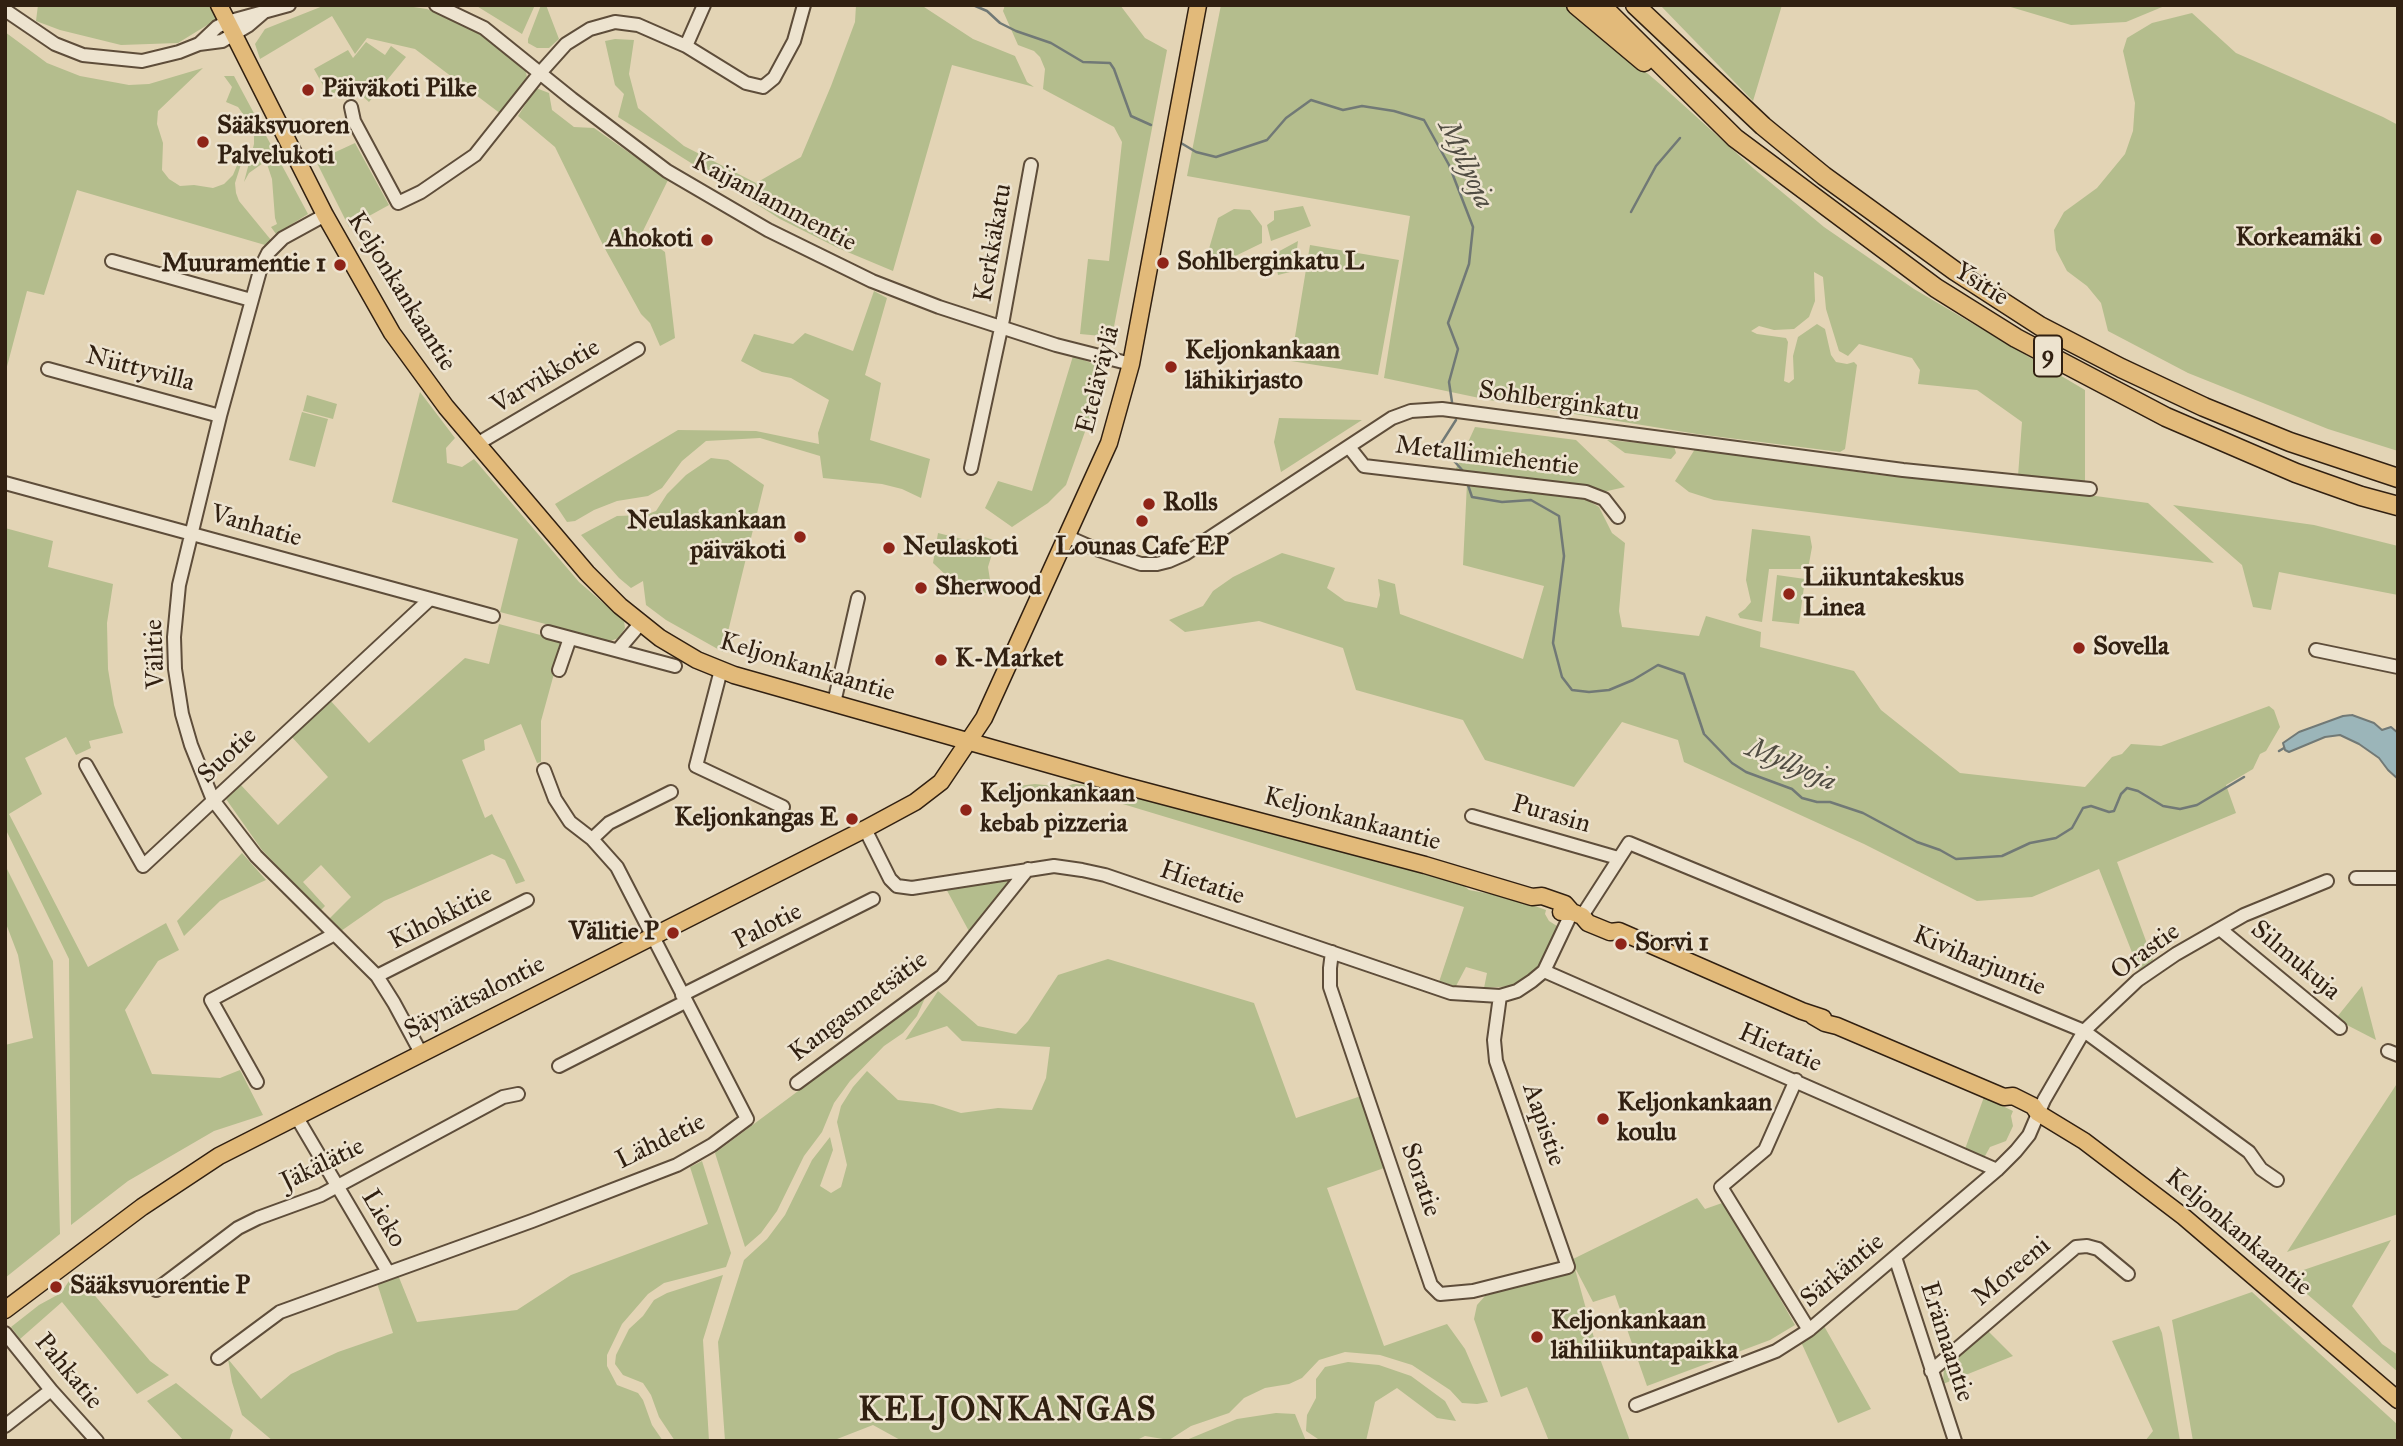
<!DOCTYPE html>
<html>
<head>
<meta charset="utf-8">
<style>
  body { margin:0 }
  #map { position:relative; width:2403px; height:1446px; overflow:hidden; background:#e3d4b5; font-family:"IM FELL Great Primer",serif }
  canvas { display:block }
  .frame { position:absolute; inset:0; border:7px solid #312011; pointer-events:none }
</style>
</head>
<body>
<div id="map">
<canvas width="2403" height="1446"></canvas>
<div class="frame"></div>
</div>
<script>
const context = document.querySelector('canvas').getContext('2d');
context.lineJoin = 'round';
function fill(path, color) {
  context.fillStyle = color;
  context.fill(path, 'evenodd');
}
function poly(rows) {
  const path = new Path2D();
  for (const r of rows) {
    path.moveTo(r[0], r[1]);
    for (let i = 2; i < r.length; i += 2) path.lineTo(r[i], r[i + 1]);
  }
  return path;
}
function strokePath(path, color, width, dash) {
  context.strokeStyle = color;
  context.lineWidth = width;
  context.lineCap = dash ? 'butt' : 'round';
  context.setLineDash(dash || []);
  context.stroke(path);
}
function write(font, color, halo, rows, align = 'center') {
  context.font = font + ' "IM FELL Great Primer",serif';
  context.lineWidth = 5;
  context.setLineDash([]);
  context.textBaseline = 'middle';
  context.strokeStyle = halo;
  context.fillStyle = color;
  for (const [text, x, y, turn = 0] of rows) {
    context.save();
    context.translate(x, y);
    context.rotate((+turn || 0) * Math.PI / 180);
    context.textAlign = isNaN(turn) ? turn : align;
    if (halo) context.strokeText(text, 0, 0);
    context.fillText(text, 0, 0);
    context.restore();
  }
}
const green = poly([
  [38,5,217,5,222,16,178,43,121,45,60,30,36,21],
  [400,5,427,9,482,34,525,68,528,82,501,114,415,49,367,38,355,54,332,16,260,59,255,44,265,29,323,6],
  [475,5,535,5,522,34],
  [541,5,546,5,559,39,549,48,537,48,528,43,528,39],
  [856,5,921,5,973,39,1015,56,1027,82,1034,87,952,65,893,271,838,248,780,219,618,117,624,94,615,85,605,41,615,39,634,40,629,74,638,108,684,146,756,183,801,157,831,86,855,22],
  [1005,5,1120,5,1145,38,1167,50,1112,337,1080,334,1088,259,1109,261,1122,142,1114,127,1043,89,1045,69,1040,57,1034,51,1018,45,1003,11],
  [1221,5,1566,5,1660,84,1753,168,1824,227,1914,289,2085,390,2085,481,2018,476,2022,422,1977,390,1918,384,1920,370,1912,358,1859,344,1848,356,1839,351,1826,309,1823,277,1814,272,1815,301,1809,317,1794,329,1774,330,1759,326,1751,331,1757,334,1786,338,1788,342,1784,381,1789,383,1794,379,1793,356,1798,337,1817,324,1825,329,1831,355,1836,362,1847,364,1854,362,1857,365,1845,449,1840,452,1697,434,1489,400,1384,378,1410,216,1187,176],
  [1660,5,1782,5,1753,101],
  [2004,5,2167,5,2126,22,2071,25],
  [2192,13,2236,53,2383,117,2398,125,2398,451,2328,429,2188,373,2108,331,2101,303,2087,286,2067,271,2056,250,2054,230,2064,212,2097,188,2125,154,2133,131,2135,103,2123,51,2127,38,2152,23],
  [5,32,47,63,80,76,129,85,149,84,203,68,158,111,157,124,163,143,162,170,169,179,180,186,194,185,213,188,224,184,233,175,240,158,242,161,235,183,236,193,239,201,271,240,265,245,77,190,44,295,27,291,5,374],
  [366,42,385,55,391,46,406,57,369,102,349,84,329,96,314,69,348,50,353,58],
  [224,76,234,76,308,214,276,234,271,227,277,224,275,218,272,179,266,161,249,173,244,182,254,144,254,134,248,121,238,107,226,102,232,87],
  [536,88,549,93,552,110,574,127,594,128,668,180,641,235,665,252,675,338,660,346,650,323,641,314,604,247,555,147,518,116],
  [355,143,389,205,349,227,316,161],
  [1303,206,1311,226,1271,241,1267,225,1274,220,1274,211],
  [1234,209,1250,210,1262,226,1262,243,1223,262,1206,259,1218,218],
  [1298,241,1294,271,1278,275,1274,254],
  [1310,245,1399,260,1378,375,1291,361],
  [874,291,887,298,865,375,881,383,870,440,930,459,921,498,902,489,882,484,823,478,820,456,760,438,706,441,682,461,662,488,648,496,617,501,594,510,575,521,567,522,555,504,678,430,756,431,819,444,818,433,829,400,791,378,762,372,741,361,754,334,793,344,805,333,853,351],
  [1073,356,1102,367,1097,398,1066,485,1048,503,1012,527,985,508,998,481,1032,491],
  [420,392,455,438,446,448,447,463,462,467,474,459,579,582,624,621,625,628,619,638,610,641,500,612,518,539,392,502],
  [307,395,337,404,333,419,303,411],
  [302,412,328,419,315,467,289,460],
  [1279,418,1362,420,1281,472,1274,442],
  [1475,427,1576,440,1625,487,1603,492,1596,489,1454,473],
  [1607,440,1674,446,1676,453,1671,459,1625,453],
  [1695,449,1879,475,2088,495,2148,503,2214,563,1714,500,1689,492,1675,481],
  [711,458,728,460,764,485,723,652,666,620,646,605,643,581,631,588,619,578,581,535,617,516,645,515,656,511,667,494,686,475],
  [1467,483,1584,498,1599,507,1612,533,1625,543,1619,611,1622,627,1699,636,1706,616,1761,632,1760,647,1854,671,1881,710,1960,773,2085,787,2112,757,2122,754,2131,744,2161,746,2269,706,2274,710,2280,727,2266,751,2260,754,2253,769,2226,785,2236,813,2117,862,2153,960,2139,970,2099,869,2032,897,1977,901,1864,844,1684,762,1678,740,1622,722,1574,787,1485,760,1463,720,1356,690,1343,648,1259,621,1185,632,1169,620,1203,606,1213,591,1233,577,1282,553,1335,568,1327,588,1345,601,1377,608,1380,595,1378,579,1395,584,1400,614,1523,659,1544,586,1463,565],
  [2173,505,2314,525,2398,546,2398,595,2279,572,2271,610,2253,607,2242,565],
  [5,528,53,541,48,567,113,584,107,623,108,669,114,705,123,733,89,741,91,748,76,755,66,737,25,758,42,794,9,814,88,967,166,923,179,950,158,961,125,1010,152,1074,220,1078,240,1070,263,1115,214,1131,128,1181,71,1225,69,959,5,828],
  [1752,529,1810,536,1812,547,1808,569,1769,569,1762,622,1740,618,1738,614,1745,609,1751,602,1746,580],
  [938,533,966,540,985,537,996,541,988,567,992,593,980,593,949,578,933,563],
  [1777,575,1805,579,1799,624,1772,621],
  [499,624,563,641,541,721,541,762,537,763,521,724,484,740,485,750,462,760,485,818,492,814,525,881,516,884,505,860,492,854,384,901,341,931,329,919,351,897,321,865,303,882,325,906,320,911,262,850,226,799,240,784,278,825,328,777,291,736,329,699,369,743,465,658,489,664],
  [1035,784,1065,787,1073,784,1091,785,1458,881,1469,890,1512,898,1546,910,1545,914,1549,921,1557,926,1538,969,1514,986,1484,988,1487,973,1466,967,1456,986,1439,982,1464,907,1083,792,1057,791,999,796,999,788],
  [242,853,266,880,220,901,184,936,177,921],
  [5,865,53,961,60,1234,5,1278,5,1045,33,1038,18,955,5,921],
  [1003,875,1011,886,971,935,944,885],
  [1108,959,1254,1003,1296,1118,1361,1096,1387,1167,1327,1188,1384,1346,1447,1324,1465,1349,1488,1402,1477,1404,1462,1403,1450,1390,1412,1365,1380,1355,1345,1352,1319,1360,1302,1378,1289,1384,1265,1388,1244,1398,1229,1413,1191,1426,1169,1440,1145,1436,1135,1441,902,1441,873,1425,832,1441,725,1441,718,1342,744,1260,767,1239,785,1215,812,1160,830,1137,833,1150,820,1186,831,1193,841,1187,847,1165,837,1122,841,1106,853,1087,867,1071,898,1100,933,1104,961,1113,998,1108,1032,1110,1046,1078,1050,1047,962,1041,947,1026,905,1040,938,991,978,1026,1016,1034,1028,1021,1058,975],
  [2362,986,2376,1040,2345,1024,2337,1017],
  [929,989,917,1016,903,1033,884,1046,850,1081,834,1103,822,1132,804,1156,777,1211,761,1233,745,1247,715,1153,837,1062],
  [2398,1082,2398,1214,2287,1252],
  [1984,1097,2013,1111,2011,1116,2013,1126,2006,1141,1990,1147,1985,1156,1977,1156,1965,1149],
  [702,1161,731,1253,726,1267,664,1283,648,1294,622,1324,607,1355,607,1366,617,1385,638,1393,643,1400,652,1425,663,1441,273,1441,242,1415,232,1382,228,1359,261,1399,291,1374,338,1352,393,1333,377,1283,398,1275,417,1322,517,1310,571,1275,708,1224,690,1167],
  [1697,1198,1705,1209,1725,1202,1795,1325,1770,1340,1647,1386,1615,1295,1593,1302,1571,1260],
  [2391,1240,2352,1306,2382,1344,2398,1355,2398,1372,2286,1276],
  [1575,1269,1599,1356,1630,1441,1549,1441,1527,1387,1501,1397,1474,1319,1477,1305,1485,1296],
  [75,1272,150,1361,169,1375,137,1394,62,1302,20,1339,11,1327,39,1305,61,1293],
  [723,1275,703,1340,709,1441,675,1441,659,1417,651,1395,643,1383,623,1375,615,1364,616,1355,629,1329,643,1316,654,1300,667,1293],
  [2252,1292,2398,1425,2398,1441,2193,1441,2172,1320],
  [1824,1326,1871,1409,1838,1423,1801,1342],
  [2159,1326,2162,1333,2180,1441,2145,1441,2153,1431,2112,1341],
  [1988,1331,2013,1356,1943,1384,1944,1365],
  [1348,1362,1379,1365,1411,1376,1445,1401,1456,1421,1437,1418,1397,1388,1375,1402,1366,1441,1321,1441,1306,1431,1307,1415,1316,1398,1316,1379,1325,1367],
  [176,1383,233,1430,229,1441,184,1441,147,1401],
  [1276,1413,1295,1414,1306,1441,1184,1441,1237,1419]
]);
const water = poly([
  [2352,715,2374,723,2382,730,2391,727,2398,733,2398,779,2388,770,2379,758,2359,744,2340,735,2325,737,2289,752,2285,750,2283,743,2299,732,2343,716,2352,715]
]);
const stream = poly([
  [973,5,987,11,1000,23,1016,31,1051,43,1083,62,1110,63,1114,69,1131,116,1151,125],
  [1181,143,1196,152,1216,157,1267,140,1286,118,1311,100,1343,110,1362,106,1394,111,1424,120,1449,165,1473,227,1469,264,1448,323,1458,349,1449,382,1452,402],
  [1631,212,1656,166,1680,138],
  [1456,420,1440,445,1463,471],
  [1468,485,1472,497,1502,502,1531,500,1559,516,1564,556,1553,643,1562,677,1572,690,1589,692,1609,690,1633,680,1658,665,1684,674,1704,734,1732,763,1746,772,1792,789,1802,798,1817,802,1830,802,1863,813,1917,842,1940,850,1956,859,2002,856,2030,843,2056,838,2072,828,2083,808,2091,806,2109,812,2114,811,2121,794,2127,788,2138,791,2163,806,2180,809,2197,805,2244,777],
  [2279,751,2284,748]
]);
const minor = poly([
  [436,5,484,28,572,99,667,171,768,230,872,281,939,307,1056,345,1131,364],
  [5,10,55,44,83,55,142,61,179,52,199,44,222,41,249,25,263,13],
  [199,44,217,27,227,22,289,5],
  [686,46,704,5],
  [351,107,354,121,398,203,421,192,475,155,540,73,566,44,590,29,615,22,638,25,686,46,746,83,763,87,774,78,794,41,804,5],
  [325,215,283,238,268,253,261,267,220,416,179,585,174,637,175,669,182,714,191,745,213,800,256,856,377,976,394,1003,421,1053],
  [112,261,251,300],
  [48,369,220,416],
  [477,444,638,349],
  [1349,447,1364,466,1586,492,1604,499,1618,517],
  [971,468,1003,319,1031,165],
  [5,483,493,616],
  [1068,537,1093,548,1141,564,1157,564,1169,561,1185,554,1392,418,1411,411,1442,409,1903,470,2090,489],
  [548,632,675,666],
  [618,650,640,624],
  [2316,650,2398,667],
  [559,670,570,638],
  [721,670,696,766,783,807],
  [834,703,858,598],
  [86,765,143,866,429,600],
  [1472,816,1618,858],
  [865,829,890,879,897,886,912,888,1054,866,1082,870,1105,875,1451,993,1500,996,1517,991,1532,981,1544,971,1572,912],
  [592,839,609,823,671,792],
  [2356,878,2398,878],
  [1582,916,1629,843,2084,1031,2249,1152,2261,1169,2277,1180],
  [2220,929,2340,1028],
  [1332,952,1330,968,1330,987,1431,1285,1440,1294,1473,1291,1568,1267,1496,1061,1494,1040,1500,996],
  [1544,971,1997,1170],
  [377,976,527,900],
  [682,995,873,899],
  [2388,1051,2398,1055],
  [559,1066,685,1002],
  [1796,1080,1765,1150,1721,1187,1809,1330],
  [257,1082,211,1000,333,935],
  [797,1083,942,976,1028,869],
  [296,1116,388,1272],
  [1895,1257,1955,1441],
  [156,1290,238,1228,258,1218,321,1195,503,1097,518,1094],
  [5,1333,51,1390,97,1441],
  [218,1358,280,1312,532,1221,677,1165,712,1145,747,1119,617,867,592,839,570,822,555,799,544,770],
  [1931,1371,2076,1247,2087,1246,2098,1249,2128,1274],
  [1636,1405,1776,1351,1809,1330,1997,1170,2016,1151,2029,1135,2044,1100,2084,1031,2138,980,2176,954,2244,915,2327,881],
  [5,1426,51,1390]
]);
const major = poly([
  [219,5,325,215,392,333,446,407,587,573,620,606,660,638,697,660,734,675,1122,785,1425,865,1532,897,1542,896,1565,904,1572,912],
  [1561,912,1572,912,1582,916,1588,923,1610,932,1619,931,1802,1011,1823,1018],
  [1813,1016,1825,1023,1837,1026,2004,1097,2013,1096,2033,1106,2038,1113,2084,1141,2184,1217,2398,1400],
  [5,1310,142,1207,219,1156,865,829,915,802,941,782,984,718,1109,443,1131,364,1198,5]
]);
const highway = poly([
  [1576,5,1644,62],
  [1601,5,1735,138,1936,288,2016,338,2166,417,2296,473,2361,496,2398,506],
  [1635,5,1763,126,1824,176,1955,271,2040,326,2121,368,2204,407,2290,442,2398,478]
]);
const markers = [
  [308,90,7,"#8f2418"],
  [203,142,7,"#8f2418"],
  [2376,239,7,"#8f2418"],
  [707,240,7,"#8f2418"],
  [1163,263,7,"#8f2418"],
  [340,265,7,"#8f2418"],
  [1171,367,7,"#8f2418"],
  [1149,504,7,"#8f2418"],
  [1142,521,7,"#8f2418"],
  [800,537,7,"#8f2418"],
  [889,548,7,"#8f2418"],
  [921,588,7,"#8f2418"],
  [1789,594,7,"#8f2418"],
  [2079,648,7,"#8f2418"],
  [941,660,7,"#8f2418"],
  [966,810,7,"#8f2418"],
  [852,819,7,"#8f2418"],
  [673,933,7,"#8f2418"],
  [1621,944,7,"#8f2418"],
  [1603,1119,7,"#8f2418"],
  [56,1287,7,"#8f2418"],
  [1537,1337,7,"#8f2418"]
];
const shields = [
  [2048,356,28]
];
const shieldNames = [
  ["9",2048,356]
];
const poiNames = [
  ["Päiväkoti Pilke",322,90],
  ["Sääksvuoren",217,127],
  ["Palvelukoti",217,157],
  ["Korkeamäki",2362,239,"right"],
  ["Ahokoti",693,240,"right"],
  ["Sohlberginkatu L",1177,263],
  ["Muuramentie 1",326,265,"right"],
  ["Keljonkankaan",1185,352],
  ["lähikirjasto",1185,382],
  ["Rolls",1163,504],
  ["Neulaskankaan",786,522,"right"],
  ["päiväkoti",786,552,"right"],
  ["Neulaskoti",903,548],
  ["Lounas Cafe EP",1142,548,"center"],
  ["Liikuntakeskus",1803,579],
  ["Linea",1803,609],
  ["Sherwood",935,588],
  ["Sovella",2093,648],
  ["K-Market",955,660],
  ["Keljonkankaan",980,795],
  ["kebab pizzeria",980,825],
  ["Keljonkangas E",838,819,"right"],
  ["Välitie P",659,933,"right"],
  ["Sorvi 1",1635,944],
  ["Keljonkankaan",1617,1104],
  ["koulu",1617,1134],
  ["Sääksvuorentie P",70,1287],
  ["Keljonkankaan",1551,1322],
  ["lähiliikuntapaikka",1551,1352]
];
const streetNames = [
  ["Kaijanlammentie",774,203,28],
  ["Kerkkäkatu",994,243,-80],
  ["Ysitie",1981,285,32],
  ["Keljonkankaantie",401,292,58],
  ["Niittyvilla",140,370,15],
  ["Varvikkotie",546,377,-31],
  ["Eteläväylä",1099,380,-76],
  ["Sohlberginkatu",1559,402,8],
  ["Metallimiehentie",1487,457,7],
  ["Vanhatie",256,527,16],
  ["Välitie",156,654,-92],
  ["Keljonkankaantie",807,668,17],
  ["Suotie",228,756,-43],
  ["Purasin",1551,815,16],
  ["Keljonkankaantie",1352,820,15],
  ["Hietatie",1202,884,19],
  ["Kihokkitie",441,918,-27],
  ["Palotie",768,927,-27],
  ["Orastie",2146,952,-36],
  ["Silmukuja",2295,961,40],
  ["Kiviharjuntie",1979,962,23],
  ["Säynätsalontie",475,998,-27],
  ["Kangasmetsätie",859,1007,-37],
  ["Hietatie",1780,1049,23],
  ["Aapistie",1543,1125,71],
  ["Lähdetie",661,1142,-26],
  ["Jäkälätie",323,1165,-26],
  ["Soratie",1420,1180,71],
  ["Lieko",383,1219,59],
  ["Keljonkankaantie",2238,1233,40],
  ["Särkäntie",1843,1271,-40],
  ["Moreeni",2012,1272,-40],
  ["Erämaantie",1946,1342,72],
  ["Pahkatie",68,1372,50]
];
const waterNames = [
  ["Myllyoja",1465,165,65],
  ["Myllyoja",1791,766,23]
];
const districtNames = [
  ["KELJONKANGAS",1008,1412]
];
fill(green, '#b4bd8d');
fill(water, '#9bb5b9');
strokePath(water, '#717976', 2);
strokePath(stream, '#717976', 2.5);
strokePath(minor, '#5e4d3a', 16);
strokePath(major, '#312011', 19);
strokePath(highway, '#312011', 21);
strokePath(minor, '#ede3cf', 12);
strokePath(major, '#e2ba7a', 16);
strokePath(highway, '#e2ba7a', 18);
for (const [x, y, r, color] of markers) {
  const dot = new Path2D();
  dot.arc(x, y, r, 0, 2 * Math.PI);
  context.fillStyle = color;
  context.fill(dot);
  strokePath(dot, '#ede3cf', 2.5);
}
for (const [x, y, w] of shields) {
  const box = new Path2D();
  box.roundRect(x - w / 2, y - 20.5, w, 41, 5);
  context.fillStyle = '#ede3cf';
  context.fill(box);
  strokePath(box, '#312011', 2);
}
write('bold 24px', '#312011', null, shieldNames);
write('bold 26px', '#312011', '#ede3cf', poiNames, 'left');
write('26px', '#312011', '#ede3cf', streetNames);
write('italic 28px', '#514d43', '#ede3cf', waterNames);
context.letterSpacing = '2px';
write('bold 33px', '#312011', '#ede3cf', districtNames);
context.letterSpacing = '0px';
</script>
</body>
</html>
